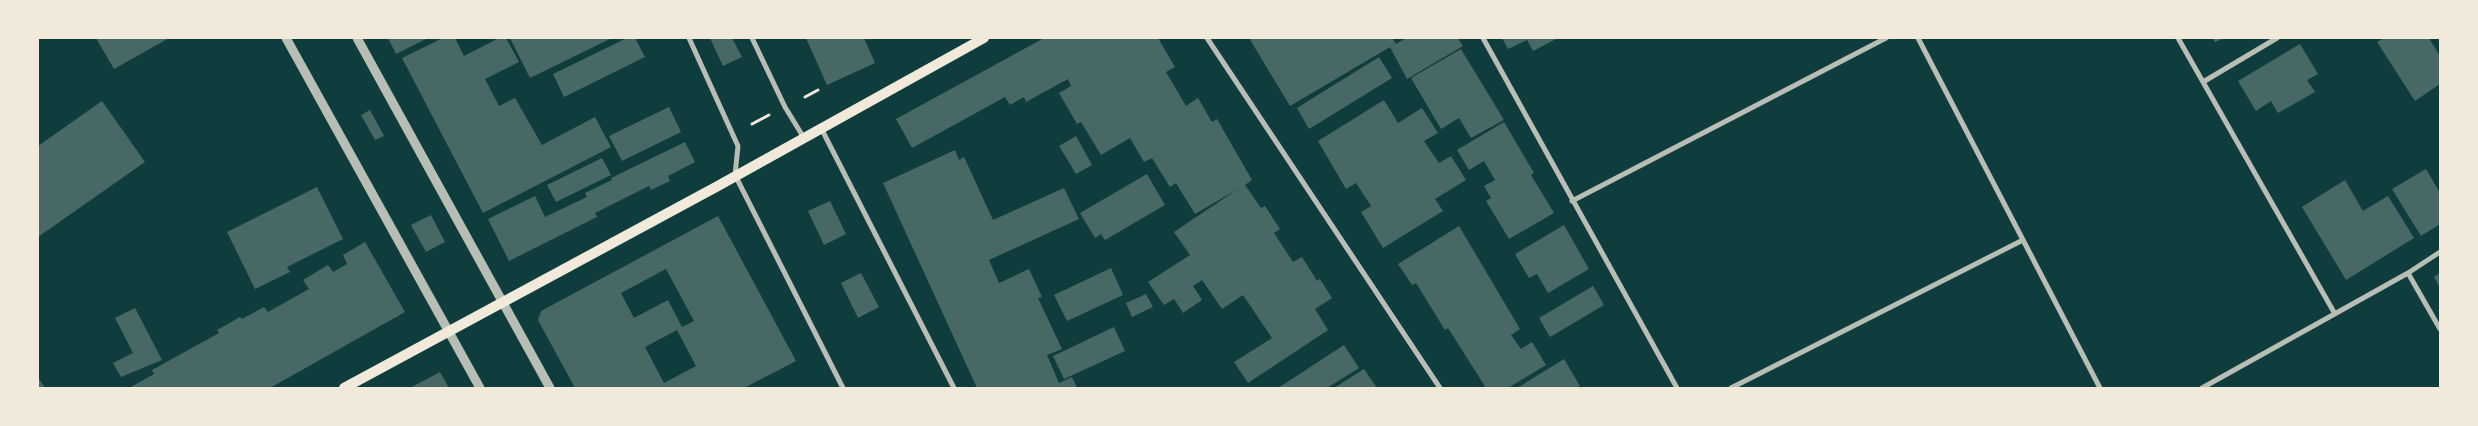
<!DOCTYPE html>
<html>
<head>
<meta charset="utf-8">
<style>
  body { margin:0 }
  #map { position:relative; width:2478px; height:426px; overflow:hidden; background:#0f3d3e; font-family:"Fira Sans",sans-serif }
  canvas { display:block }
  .frame { position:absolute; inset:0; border:39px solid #f1e9da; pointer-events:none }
</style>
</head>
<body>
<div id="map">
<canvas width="2478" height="426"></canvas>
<div class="frame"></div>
</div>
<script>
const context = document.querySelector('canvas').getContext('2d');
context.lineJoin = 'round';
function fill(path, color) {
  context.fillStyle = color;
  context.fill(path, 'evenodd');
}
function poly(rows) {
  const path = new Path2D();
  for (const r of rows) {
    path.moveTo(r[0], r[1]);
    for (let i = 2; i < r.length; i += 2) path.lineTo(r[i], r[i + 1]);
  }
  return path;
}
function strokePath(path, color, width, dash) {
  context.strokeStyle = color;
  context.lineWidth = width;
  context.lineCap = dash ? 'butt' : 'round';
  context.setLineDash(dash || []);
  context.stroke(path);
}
const building = poly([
  [96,38,169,38,114,69],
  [388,38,428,38,396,54],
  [443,38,455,38,464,56,499,38,506,38,519,62,485,79,499,106,515,98,542,145,595,117,611,147,483,213,402,58],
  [510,38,612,38,530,78],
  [627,38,635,38,645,57,564,97,553,74],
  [710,38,732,38,742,57,723,66],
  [806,38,864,38,875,63,827,85],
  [1044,38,1158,38,1175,67,1166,72,1186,106,1198,98,1212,122,1217,119,1252,180,1245,185,1261,208,1265,206,1280,229,1274,233,1293,262,1302,257,1317,281,1320,279,1332,298,1315,309,1328,330,1248,383,1234,362,1272,338,1243,295,1222,309,1202,280,1193,286,1202,300,1183,313,1174,299,1164,305,1148,282,1190,255,1174,232,1238,189,1195,214,1176,183,1170,187,1152,158,1144,162,1130,138,1101,155,1081,122,1077,124,1059,93,1071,86,1068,79,1026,102,1024,97,1010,105,1005,97,912,148,896,119],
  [1249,38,1392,38,1396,44,1406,38,1458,38,1463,46,1407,79,1390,47,1290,106],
  [1502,38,1558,38,1533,51,1527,40,1508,49],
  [2213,38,2224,38,2215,42],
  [2384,38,2429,38,2440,56,2440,84,2415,101,2377,42],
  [2300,44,2318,74,2307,80,2315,92,2278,113,2271,101,2256,111,2238,81],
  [1461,49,1504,120,1471,138,1459,118,1441,129,1411,78],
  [1379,57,1392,78,1309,129,1297,108],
  [1384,100,1398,123,1422,108,1438,133,1424,141,1439,163,1451,156,1466,180,1435,199,1443,211,1383,248,1361,212,1371,206,1356,183,1346,189,1318,141],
  [102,101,145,162,38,237,38,146],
  [669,107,681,132,622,161,609,136],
  [370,110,384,136,375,140,361,115],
  [1504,122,1534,173,1531,175,1554,213,1509,239,1486,201,1491,198,1484,186,1495,180,1484,161,1469,170,1457,150],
  [1076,136,1092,165,1076,174,1059,146],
  [685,142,695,162,668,176,670,181,651,190,649,186,595,213,597,217,509,261,488,219,535,196,545,217,587,197,585,193,612,180,611,178],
  [955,150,959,160,964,157,993,220,1064,188,1079,219,989,260,999,283,1029,269,1042,297,1038,298,1062,349,1047,355,1059,383,1072,377,1077,388,977,388,883,183],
  [602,158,611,175,556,202,547,185],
  [2426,169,2440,193,2440,224,2421,236,2392,189],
  [1147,174,1165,205,1105,240,1101,234,1095,238,1080,213],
  [2345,180,2363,211,2388,196,2414,238,2346,280,2302,207],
  [317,187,343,239,287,267,290,272,255,289,227,232],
  [830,201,846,234,824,245,808,211],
  [431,215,445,242,426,252,411,225],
  [718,216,796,361,744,388,575,388,538,320,541,311],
  [666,269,694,321,682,327,668,300,634,318,621,293],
  [677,330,696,366,664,383,645,347],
  [1564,225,1589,269,1548,293,1537,274,1529,278,1515,254],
  [1459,226,1520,329,1511,335,1521,349,1532,342,1546,365,1508,388,1486,388,1448,328,1445,330,1416,283,1412,285,1398,264],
  [365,242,405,312,270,388,129,388,154,374,152,370,219,333,217,330,240,317,242,319,264,307,268,312,309,289,303,280,328,265,333,272,347,264,343,255],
  [1111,268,1123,295,1067,321,1054,295],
  [861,273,879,307,858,318,841,283],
  [2440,273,2440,288,2434,277],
  [1593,286,1604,305,1550,337,1539,318],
  [1146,294,1153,307,1132,317,1126,303],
  [135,308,162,360,121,377,113,363,133,353,115,318],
  [1114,327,1125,351,1064,379,1053,356],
  [1344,345,1359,368,1327,388,1278,388],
  [1564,359,1580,386,1576,388,1517,388],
  [1364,369,1377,388,1334,388],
  [440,372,449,388,410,388],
  [38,377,45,388,38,388]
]);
const path = poly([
  [805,97,818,90],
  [752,124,769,115]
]);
const minor = poly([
  [689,38,738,146,735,175,843,388],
  [752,38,785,107,804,138],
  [1207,38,1440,388],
  [1483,38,1677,388],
  [1918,38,2100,388],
  [2178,38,2335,314],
  [2203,82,2277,38],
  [821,128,954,388],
  [1572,201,1886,38],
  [2408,273,2440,329],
  [1731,388,2023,240],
  [2202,388,2408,273,2440,252]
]);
const tertiary = poly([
  [286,38,480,388],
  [357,38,550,388]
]);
const secondary = poly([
  [344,388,716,187,984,38]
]);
fill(building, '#486865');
strokePath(path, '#f1e9da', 3);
strokePath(minor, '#b8beb3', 5);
strokePath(tertiary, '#b8beb3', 9);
strokePath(secondary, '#f1e9da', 10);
</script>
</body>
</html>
